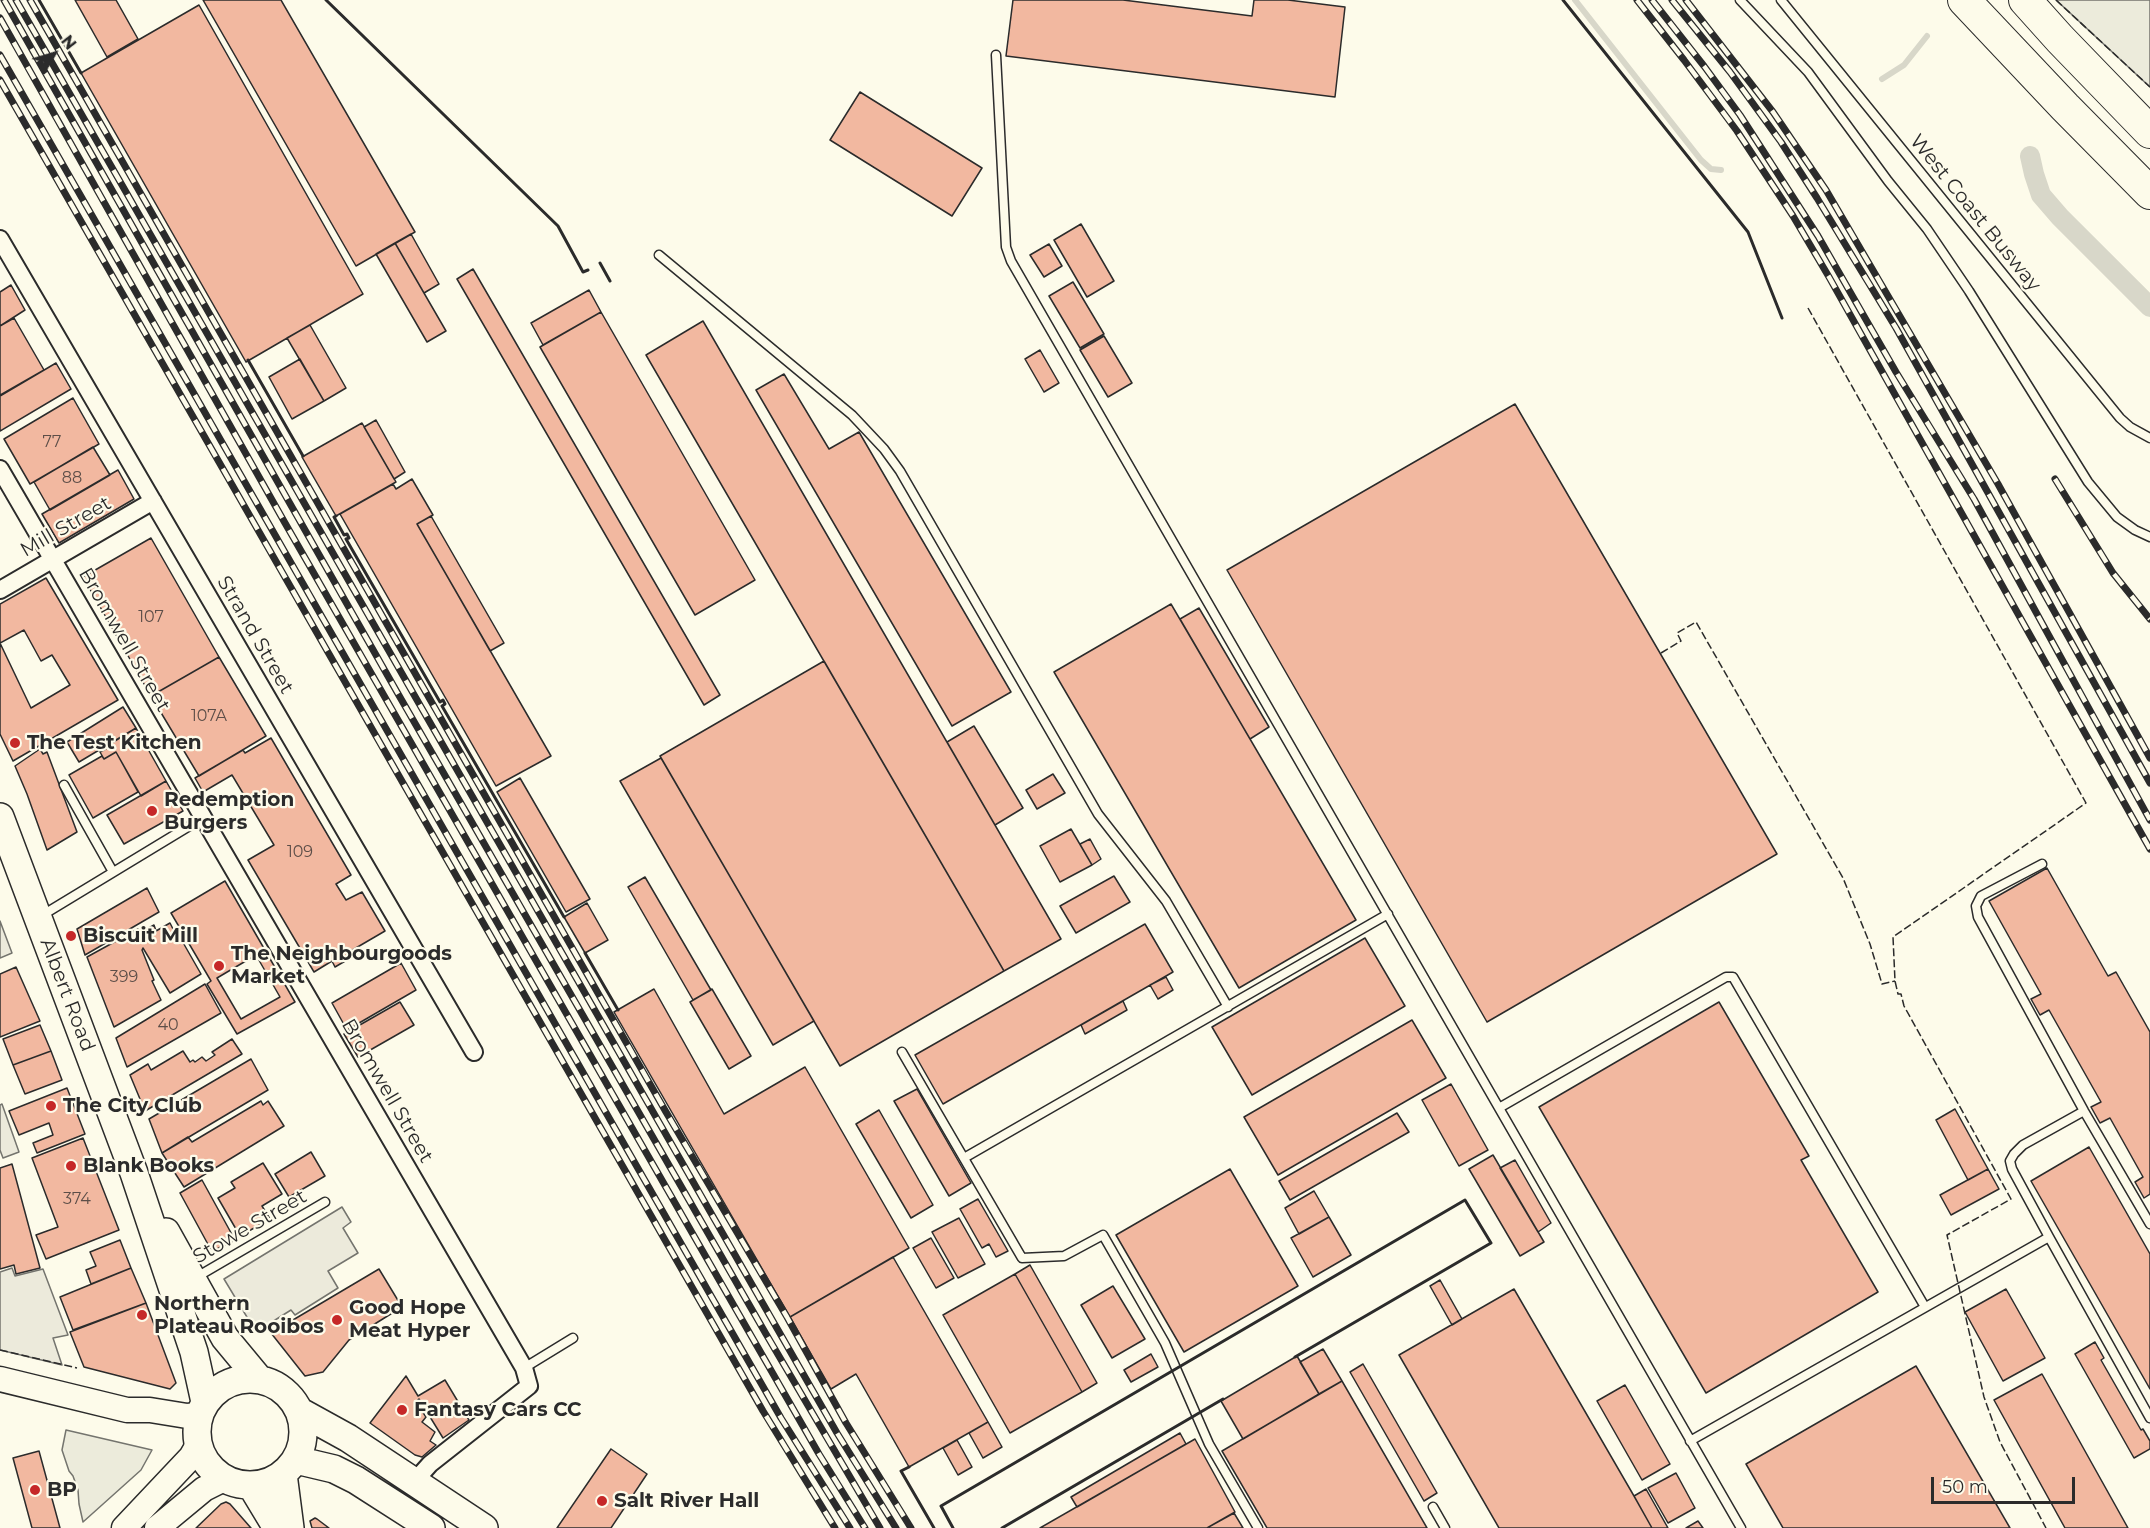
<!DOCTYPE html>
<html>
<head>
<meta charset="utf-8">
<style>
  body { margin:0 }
  #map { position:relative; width:2150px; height:1528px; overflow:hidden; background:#fdfbea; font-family:Montserrat,sans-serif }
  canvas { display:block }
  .north { position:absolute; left:24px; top:24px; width:60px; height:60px; -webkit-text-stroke:4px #fdfbea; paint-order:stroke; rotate:52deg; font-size:16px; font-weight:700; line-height:24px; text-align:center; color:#2b2b2b }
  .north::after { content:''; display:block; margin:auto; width:21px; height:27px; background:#2b2b2b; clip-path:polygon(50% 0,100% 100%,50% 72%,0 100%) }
  .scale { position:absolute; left:1931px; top:1477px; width:144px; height:27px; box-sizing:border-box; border:3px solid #2b2b2b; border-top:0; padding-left:8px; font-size:18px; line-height:21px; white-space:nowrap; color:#2b2b2b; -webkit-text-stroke:4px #fdfbea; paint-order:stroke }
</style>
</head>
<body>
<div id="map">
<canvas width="2150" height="1528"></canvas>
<div class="north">N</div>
<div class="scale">50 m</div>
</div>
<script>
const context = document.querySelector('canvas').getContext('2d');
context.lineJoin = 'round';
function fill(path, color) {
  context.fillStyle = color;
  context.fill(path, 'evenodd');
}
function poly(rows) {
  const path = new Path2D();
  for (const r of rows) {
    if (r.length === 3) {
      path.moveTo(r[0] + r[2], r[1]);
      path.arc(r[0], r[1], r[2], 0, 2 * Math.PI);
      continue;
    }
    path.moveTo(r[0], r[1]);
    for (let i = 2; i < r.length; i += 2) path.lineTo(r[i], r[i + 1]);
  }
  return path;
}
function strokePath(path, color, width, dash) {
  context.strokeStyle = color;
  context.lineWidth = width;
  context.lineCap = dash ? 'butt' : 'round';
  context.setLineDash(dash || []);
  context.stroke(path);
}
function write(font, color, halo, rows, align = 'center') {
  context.font = font + ' Montserrat,sans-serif';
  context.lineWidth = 4.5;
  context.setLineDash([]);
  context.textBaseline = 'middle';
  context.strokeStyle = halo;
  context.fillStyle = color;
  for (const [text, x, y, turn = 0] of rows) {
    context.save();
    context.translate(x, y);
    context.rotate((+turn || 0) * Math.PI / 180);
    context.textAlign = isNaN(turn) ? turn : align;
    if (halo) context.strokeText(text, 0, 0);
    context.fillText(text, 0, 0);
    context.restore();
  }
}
const green = poly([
  [2056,0,2150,0,2150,87,2056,0],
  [66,1430,152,1450,141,1470,83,1522,79,1504,78,1490,73,1476,69,1471,62,1450,66,1430]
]);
const parking = poly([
  [0,921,12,953,0,958,0,921],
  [2,1104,19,1152,3,1158,0,1150,0,1105,2,1104],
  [342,1207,351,1222,343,1228,358,1253,328,1271,338,1288,295,1315,291,1310,256,1332,224,1279,342,1207],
  [12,1268,15,1276,43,1269,68,1335,53,1338,62,1365,0,1350,0,1272,12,1268]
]);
const stream = poly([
  [1575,0,1701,160,1711,169,1721,170],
  [1882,79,1904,65,1927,36]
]);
const canal = poly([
  [2030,156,2034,174,2041,195,2060,217,2150,307]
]);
const building = poly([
  [75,0,116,0,138,39,107,57,75,0],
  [203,0,281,0,415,232,356,266,203,0],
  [1013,0,1123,0,1252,16,1254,0,1288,0,1345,7,1335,97,1006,56,1013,0],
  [199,5,363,294,246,362,81,73,199,5],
  [860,92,982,168,952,216,830,140,860,92],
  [1081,224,1114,281,1087,297,1054,240,1081,224],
  [411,234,439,284,424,293,395,243,411,234],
  [395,243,446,331,427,342,376,254,395,243],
  [1049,244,1062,266,1044,277,1030,255,1049,244],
  [473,269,720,695,704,705,457,279,473,269],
  [1073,282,1104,334,1080,348,1049,296,1073,282],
  [11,285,25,310,0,326,0,292,11,285],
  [589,290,601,312,543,345,531,323,589,290],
  [601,312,755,580,695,615,540,347,601,312],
  [14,318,44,370,0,395,0,326,14,318],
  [703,321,1061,939,1004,971,646,355,703,321],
  [310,325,346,388,324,401,287,338,310,325],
  [1104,336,1132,383,1108,397,1080,350,1104,336],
  [1040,350,1059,383,1044,392,1025,359,1040,350],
  [300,359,324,401,292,419,269,377,300,359],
  [56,363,71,389,0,431,0,396,56,363],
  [784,374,829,449,859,432,1011,692,952,726,756,390,784,374],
  [73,398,99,444,30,484,4,439,73,398],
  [1515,404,1777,854,1487,1022,1227,570,1515,404],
  [376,420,405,472,394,479,364,427,376,420],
  [362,423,396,482,336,516,302,457,362,423],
  [93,447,110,475,50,510,34,482,93,447],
  [118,470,134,499,59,543,42,514,118,470],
  [412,479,433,515,417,524,551,756,496,786,340,514,393,484,396,489,412,479],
  [431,516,504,643,490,651,417,524,431,516],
  [151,538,219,657,151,696,83,577,151,538],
  [46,578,118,700,13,761,0,734,0,604,46,578],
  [24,630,41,661,52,655,70,685,31,708,0,643,24,630],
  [1171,604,1356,920,1239,988,1054,672,1171,604],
  [1199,608,1269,727,1250,739,1180,619,1199,608],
  [219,657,266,736,199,776,151,696,219,657],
  [824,661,1004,971,840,1066,660,756,824,661],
  [123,707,136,728,79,762,67,742,123,707],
  [974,726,1023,808,995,825,947,742,974,726],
  [136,728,166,781,141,796,116,752,104,759,100,752,111,746,110,744,136,728],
  [271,738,351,875,336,884,346,900,362,892,385,931,349,952,352,957,335,967,332,961,314,972,248,860,274,845,232,775,203,792,195,778,243,750,245,753,271,738],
  [40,749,43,754,47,752,77,832,47,850,27,794,15,766,40,749],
  [116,752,138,792,93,818,69,775,102,756,104,759,116,752],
  [661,758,814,1021,773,1045,620,781,661,758],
  [1053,774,1065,793,1037,809,1026,790,1053,774],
  [520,778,590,899,566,912,497,792,520,778],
  [166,781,183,811,124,844,107,815,166,781],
  [1071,829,1092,865,1060,882,1040,846,1071,829],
  [1090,839,1101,859,1092,865,1080,844,1090,839],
  [2047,868,2108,976,2116,972,2150,1032,2150,1194,2144,1198,2135,1182,2143,1177,2110,1118,2100,1123,2091,1107,2101,1102,2049,1010,2040,1015,2031,999,2041,994,1989,901,2047,868],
  [1114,876,1130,902,1076,933,1060,906,1114,876],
  [645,877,711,990,693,1000,628,887,645,877],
  [225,881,295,1002,237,1034,207,984,211,981,171,913,225,881],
  [256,955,280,997,241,1019,217,978,256,955],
  [147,888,159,912,85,955,77,929,147,888],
  [587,903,608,940,585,953,564,917,587,903],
  [170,923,175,933,177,932,201,974,170,993,143,948,142,950,154,980,152,981,161,1000,114,1027,87,957,138,929,140,933,154,925,156,931,170,923],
  [1145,924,1173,972,943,1104,915,1055,1145,924],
  [1365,938,1405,1006,1252,1095,1212,1027,1365,938],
  [401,963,416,990,347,1030,332,1003,401,963],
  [16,967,40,1021,0,1037,0,974,16,967],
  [1166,977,1173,990,1158,999,1150,985,1166,977],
  [205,984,221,1013,127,1067,116,1038,205,984],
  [654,989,724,1114,805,1067,909,1248,790,1317,614,1012,654,989],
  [712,989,751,1056,729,1069,690,1002,712,989],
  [1123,1001,1127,1010,1085,1034,1081,1025,1123,1001],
  [400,1002,414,1025,358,1057,344,1034,400,1002],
  [1719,1002,1809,1156,1801,1160,1878,1292,1706,1393,1539,1107,1719,1002],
  [1412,1020,1446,1078,1278,1175,1244,1117,1412,1020],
  [40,1025,51,1051,13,1065,3,1039,40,1025],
  [232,1039,242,1054,145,1111,130,1075,148,1064,151,1070,183,1051,190,1062,193,1060,195,1062,202,1057,206,1061,215,1055,212,1052,232,1039],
  [51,1051,62,1080,25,1094,13,1065,51,1051],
  [251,1059,268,1090,162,1153,149,1119,251,1059],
  [1451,1084,1488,1150,1459,1166,1422,1100,1451,1084],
  [67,1088,85,1134,37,1153,33,1143,53,1135,49,1123,19,1135,9,1111,67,1088],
  [917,1089,971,1183,949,1196,894,1101,917,1089],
  [261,1101,263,1105,268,1101,284,1126,184,1187,162,1153,188,1137,192,1142,261,1101],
  [1955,1109,1988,1169,1968,1180,1936,1120,1955,1109],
  [879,1110,933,1205,911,1218,856,1124,879,1110],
  [1397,1113,1409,1132,1290,1200,1279,1181,1397,1113],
  [83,1138,119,1230,46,1259,36,1235,58,1227,32,1158,83,1138],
  [2089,1147,2150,1254,2150,1389,2031,1181,2089,1147],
  [311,1152,325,1176,289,1197,275,1174,311,1152],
  [1493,1155,1544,1242,1520,1256,1469,1169,1493,1155],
  [1515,1160,1551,1223,1538,1232,1500,1168,1515,1160],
  [263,1163,282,1194,262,1206,270,1219,240,1236,218,1198,235,1188,231,1182,263,1163],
  [12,1164,40,1268,16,1274,14,1265,0,1269,0,1168,12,1164],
  [1230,1169,1298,1286,1184,1352,1116,1235,1230,1169],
  [1988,1169,1999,1189,1951,1215,1940,1195,1988,1169],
  [202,1180,235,1240,215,1250,210,1248,180,1193,202,1180],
  [1314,1191,1329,1217,1299,1234,1285,1208,1314,1191],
  [978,1199,1008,1251,996,1257,989,1244,982,1248,960,1209,978,1199],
  [1329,1217,1351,1255,1313,1277,1291,1238,1329,1217],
  [959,1218,985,1264,958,1278,932,1232,959,1218],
  [931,1238,954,1278,936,1288,913,1248,931,1238],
  [120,1240,131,1268,91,1284,86,1270,96,1266,90,1252,120,1240],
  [893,1257,988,1422,909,1467,856,1374,831,1389,790,1317,893,1257],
  [1030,1265,1097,1383,1082,1392,1015,1274,1030,1265],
  [131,1268,146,1303,73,1330,60,1297,131,1268],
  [379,1269,402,1307,349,1340,323,1372,305,1376,271,1333,379,1269],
  [1015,1274,1082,1392,1010,1433,943,1315,1015,1274],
  [1440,1280,1462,1319,1452,1325,1430,1286,1440,1280],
  [1113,1286,1145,1339,1112,1358,1081,1305,1113,1286],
  [1514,1289,1634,1496,1652,1528,1499,1528,1399,1355,1514,1289],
  [2006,1289,2045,1358,2003,1381,1965,1312,2006,1289],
  [146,1303,176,1383,170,1389,84,1367,70,1332,146,1303],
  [2095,1342,2104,1358,2101,1360,2141,1430,2143,1429,2150,1441,2150,1449,2134,1458,2075,1354,2095,1342],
  [1323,1349,1342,1381,1319,1394,1300,1362,1323,1349],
  [1151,1354,1158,1367,1131,1382,1124,1370,1151,1354],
  [1297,1356,1319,1394,1243,1439,1221,1401,1297,1356],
  [1363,1364,1437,1493,1424,1501,1350,1372,1363,1364],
  [1916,1366,2010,1528,1783,1528,1746,1464,1916,1366],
  [2042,1374,2128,1528,2065,1528,1994,1400,2042,1374],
  [406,1376,418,1396,445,1380,469,1420,443,1438,419,1399,416,1402,426,1417,422,1422,435,1432,430,1441,436,1445,422,1457,415,1455,370,1423,406,1376],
  [1342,1381,1427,1528,1267,1528,1222,1451,1342,1381],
  [1625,1385,1670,1464,1642,1480,1597,1401,1625,1385],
  [988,1422,1002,1447,983,1458,969,1433,988,1422],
  [1180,1433,1186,1444,1077,1507,1071,1497,1180,1433],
  [1195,1439,1235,1512,1207,1528,1040,1528,1195,1439],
  [957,1440,972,1467,958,1475,943,1448,957,1440],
  [611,1449,647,1474,611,1528,557,1528,611,1449],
  [39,1451,60,1528,32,1528,13,1458,39,1451],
  [1676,1473,1695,1508,1668,1523,1648,1488,1676,1473],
  [1646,1489,1668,1528,1652,1528,1634,1496,1646,1489],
  [226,1502,230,1504,251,1528,196,1528,221,1504,226,1502],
  [1234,1513,1243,1528,1207,1528,1234,1513],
  [315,1518,317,1519,329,1528,312,1528,310,1521,315,1518],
  [1698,1521,1703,1528,1686,1528,1698,1521]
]);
const lane = poly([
  [1740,0,1808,72,1888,181,1927,229,1969,291,2088,482,2117,517,2135,530,2150,537],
  [1781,0,2120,418,2130,427,2150,438],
  [996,55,1006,247,1011,261,1741,1528],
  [659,255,852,415,884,449,900,471,1098,814,1166,901,1228,1007],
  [64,785,113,872],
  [2042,864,1981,896,1976,906,1978,917,2084,1111,2150,1224],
  [41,916,191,825],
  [902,1052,1022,1258,1064,1256,1103,1235,1165,1343,1209,1444,1258,1528],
  [1499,1108,1726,977,1733,977,1925,1307],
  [2084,1111,2023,1145,2014,1154,2010,1161,2012,1169,2049,1237,2150,1418],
  [964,1158,1388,914],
  [195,1278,325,1202],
  [524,1368,573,1338],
  [1690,1441,2049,1237],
  [1433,1507,1445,1528]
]);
const street = poly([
  [0,239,474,1052],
  [0,469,524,1368,529,1386,430,1464,413,1483],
  [0,590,153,501]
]);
const secondary = poly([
  [0,1379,127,1410,150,1410,187,1416,199,1415],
  [124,1528,191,1457,198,1445],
  [157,1528,204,1489,224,1479]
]);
const primary = poly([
  [0,817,134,1173,194,1352,205,1402],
  [166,1232,225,1338,259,1379],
  [250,1432,53],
  [299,1411,348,1438,484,1528],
  [296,1460,334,1469,356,1480,431,1528],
  [283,1474,290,1528],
  [251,1485,277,1528]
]);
const highway = poly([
  [1964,0,2065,107,2150,193],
  [2025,0,2060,39,2150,132]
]);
const rail = poly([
  [4,0,397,692,766,1334,880,1528],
  [16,0,837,1433,896,1528],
  [30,0,666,1112,787,1317,846,1423,911,1528],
  [1637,0,1684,60,1737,131,1793,216,1829,277,2150,849],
  [1652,0,1704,66,1740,115,1818,236,1896,372,1974,499,2150,820],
  [1672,0,1730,72,1781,142,1817,198,1896,328,2150,783],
  [1686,0,1773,112,1826,190,1998,484,2150,758],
  [0,18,285,523,819,1454,865,1528],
  [0,55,781,1418,850,1528],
  [0,80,763,1411,835,1528],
  [2055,479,2113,573,2150,619]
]);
const fence = poly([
  [2056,0,2150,87],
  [1808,308,2086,803,1893,937,1895,981,1898,994,1901,994,1904,1006,2011,1199,1947,1235,1984,1397,2000,1442,2046,1528],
  [1661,653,1681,641,1677,633,1696,622,1843,878,1870,944,1882,984,1895,981],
  [0,1350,77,1368]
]);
const wall = poly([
  [39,0,81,73],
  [326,0,558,226,583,272,588,270],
  [1563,0,1748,232,1782,318],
  [600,263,610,281],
  [248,360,303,456],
  [336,516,334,517,344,535,347,534,349,538,346,539,440,702,443,700,445,704,442,706,564,917],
  [585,953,618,1010],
  [909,1467,901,1471,934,1528],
  [953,1528,941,1506,1465,1200,1491,1243,1295,1357],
  [1002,1528,1223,1399]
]);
const markers = [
  [15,743,6,"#c62828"],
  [152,811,6,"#c62828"],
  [71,936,6,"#c62828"],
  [219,966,6,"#c62828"],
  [51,1106,6,"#c62828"],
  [71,1166,6,"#c62828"],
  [142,1315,6,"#c62828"],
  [337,1320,6,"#c62828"],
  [402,1410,6,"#c62828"],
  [35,1490,6,"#c62828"],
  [602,1501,6,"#c62828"]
];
const numberNames = [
  ["77",52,442],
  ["88",72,478],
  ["107",151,617],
  ["107A",209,716],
  ["109",300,852],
  ["399",124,977],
  ["40",168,1025],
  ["374",77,1199]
];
const streetNames = [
  ["West Coast Busway",1975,213,51],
  ["Mill Street",66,527,-30],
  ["Strand Street",255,635,60],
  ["Bromwell Street",124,640,60],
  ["Albert Road",67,995,69],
  ["Bromwell Street",387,1091,60],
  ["Stowe Street",250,1227,-30]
];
const poiNames = [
  ["The Test Kitchen",27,743],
  ["Redemption",164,800],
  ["Burgers",164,823],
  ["Biscuit Mill",83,936],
  ["The Neighbourgoods",231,954],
  ["Market",231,977],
  ["The City Club",63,1106],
  ["Blank Books",83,1166],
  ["Northern",154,1304],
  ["Plateau Rooibos",154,1327],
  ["Good Hope",349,1308],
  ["Meat Hyper",349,1331],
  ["Fantasy Cars CC",414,1410],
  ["BP",47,1490],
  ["Salt River Hall",614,1501]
];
fill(green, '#ecebdb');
strokePath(green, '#74746e', 1.5);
fill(parking, '#eceadb');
strokePath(parking, '#74746e', 1.5);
strokePath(stream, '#d8d7c9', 6);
strokePath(canal, '#d8d7c9', 20);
fill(building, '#f2b8a0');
strokePath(building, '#2b2b2b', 1.5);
strokePath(lane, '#2b2b2b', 11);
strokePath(street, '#2b2b2b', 20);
strokePath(secondary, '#2b2b2b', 27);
strokePath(primary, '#2b2b2b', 30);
strokePath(highway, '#2b2b2b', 34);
strokePath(lane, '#fdfbea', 8);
strokePath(street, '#fdfbea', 16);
strokePath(secondary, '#fdfbea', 24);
strokePath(primary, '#fdfbea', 27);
strokePath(highway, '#fdfbea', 32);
strokePath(rail, '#2b2b2b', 7);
strokePath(rail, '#fdfbea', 4.5, [14]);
strokePath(fence, '#2b2b2b', 1.5, [8, 3]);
strokePath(wall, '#2b2b2b', 3);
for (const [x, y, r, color] of markers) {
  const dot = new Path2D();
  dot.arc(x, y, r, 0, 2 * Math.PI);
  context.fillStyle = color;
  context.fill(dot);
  strokePath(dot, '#fdfbea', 2);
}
write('16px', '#5d4e48', null, numberNames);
write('20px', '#2b2b2b', '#fdfbea', streetNames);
write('bold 20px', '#2b2b2b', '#fdfbea', poiNames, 'left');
</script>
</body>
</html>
